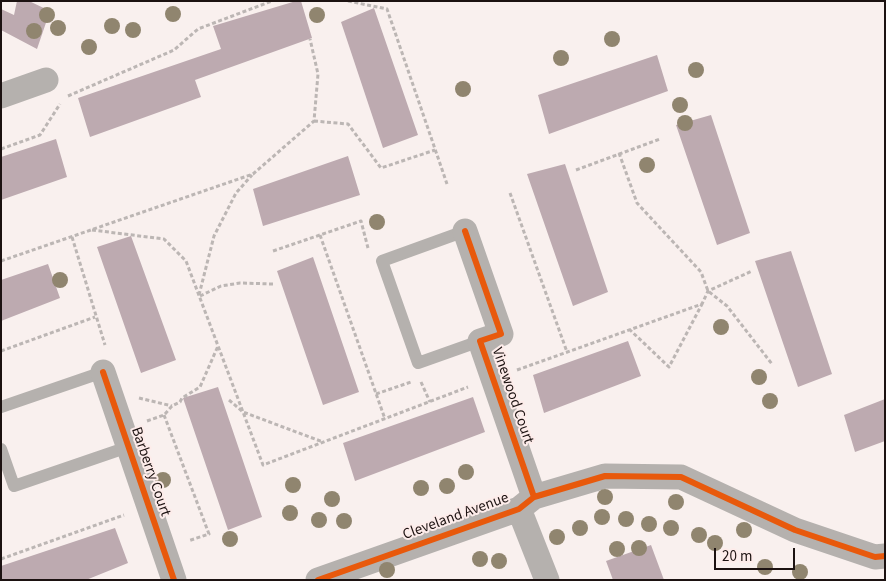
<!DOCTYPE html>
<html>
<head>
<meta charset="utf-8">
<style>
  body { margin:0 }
  #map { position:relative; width:886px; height:581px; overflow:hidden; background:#f9f0ee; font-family:"Source Sans 3",sans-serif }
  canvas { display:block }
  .frame { position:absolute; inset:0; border:2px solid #1c1211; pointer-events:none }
  .scale { position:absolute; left:714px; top:548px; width:81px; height:22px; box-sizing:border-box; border:2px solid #1c1211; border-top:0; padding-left:6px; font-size:15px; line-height:18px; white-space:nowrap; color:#1c1211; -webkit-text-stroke:4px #fdecea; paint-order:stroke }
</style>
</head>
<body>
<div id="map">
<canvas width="886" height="581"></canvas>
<div class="frame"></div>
<div class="scale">20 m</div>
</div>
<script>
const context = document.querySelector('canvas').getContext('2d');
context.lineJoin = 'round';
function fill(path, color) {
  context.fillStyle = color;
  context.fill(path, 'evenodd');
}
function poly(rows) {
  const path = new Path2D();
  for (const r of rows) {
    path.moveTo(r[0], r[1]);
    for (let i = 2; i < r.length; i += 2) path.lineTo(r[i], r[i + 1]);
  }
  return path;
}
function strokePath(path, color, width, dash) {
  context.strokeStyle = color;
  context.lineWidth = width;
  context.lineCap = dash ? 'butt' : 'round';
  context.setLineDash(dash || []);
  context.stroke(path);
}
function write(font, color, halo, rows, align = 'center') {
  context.font = font + ' "Source Sans 3",sans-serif';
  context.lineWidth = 4;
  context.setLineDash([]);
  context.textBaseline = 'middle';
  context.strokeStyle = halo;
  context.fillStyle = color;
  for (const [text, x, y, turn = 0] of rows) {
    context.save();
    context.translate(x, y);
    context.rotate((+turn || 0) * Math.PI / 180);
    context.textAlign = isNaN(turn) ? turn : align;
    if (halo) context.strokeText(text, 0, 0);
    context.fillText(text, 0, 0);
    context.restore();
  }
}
const building = poly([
  [17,1,29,1,50,11,37,49,1,30,1,9,14,15],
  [296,1,301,1,312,38,195,80,201,97,90,137,78,98,221,49,213,26],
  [374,8,418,135,383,148,341,22],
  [657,55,668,91,549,134,538,95],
  [711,115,750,233,717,245,676,125],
  [56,139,67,177,1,200,1,157],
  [348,156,360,195,263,226,253,189],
  [565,164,608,292,573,306,527,174],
  [131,236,176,360,141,373,97,247],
  [791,251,832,374,798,387,755,261],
  [313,257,359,392,323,405,277,271],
  [48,264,60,298,1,321,1,280],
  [628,341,641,376,544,413,533,375],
  [218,387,262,517,228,530,183,398],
  [473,397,485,432,355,481,343,443],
  [885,399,885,441,855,452,844,415],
  [115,528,128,563,86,580,1,580,1,566],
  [651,545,664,580,613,580,606,561]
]);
const path = poly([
  [348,1,387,9,447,184],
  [68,96,174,50,198,29,272,1],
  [314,121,348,124,381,168,435,150],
  [1,149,40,135,60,104],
  [619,153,637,203,701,272,708,291,727,306,772,364],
  [576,170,660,139],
  [510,193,567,352],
  [92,230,164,239,186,261,263,465,468,387],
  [320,235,385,419],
  [72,237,105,345],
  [273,251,361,221,368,248],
  [1,261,253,174,314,121,318,74,310,39],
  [199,295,214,236,236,193,252,175],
  [200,296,221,286,240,283,273,284],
  [629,329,669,367,702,304],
  [1,351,95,317],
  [517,370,702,304,708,291,752,271],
  [421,382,430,402],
  [376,394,411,382],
  [139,398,172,406],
  [229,400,243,412,323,442],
  [164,415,209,534,188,541],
  [147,421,164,415,172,406,180,402,182,398,200,387,218,346],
  [1,559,124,515]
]);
const lane = poly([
  [465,231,382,261,418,363,480,341],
  [1,407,103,372],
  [1,449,14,486,128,447]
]);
const street = poly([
  [1,96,46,80],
  [465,231,501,334,480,341,534,497],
  [103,372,174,580],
  [519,509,547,580],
  [318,580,519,509,534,497,605,476,681,477,795,530,875,557,885,556]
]);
const cycleway = poly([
  [465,231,501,334,480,341,534,497],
  [103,372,174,580],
  [318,580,519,509,534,497,605,476,681,477,795,530,875,557,885,556]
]);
const trees = [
  [173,14],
  [47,15],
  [317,15],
  [112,26],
  [58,28],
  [133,30],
  [34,31],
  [612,39],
  [89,47],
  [561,58],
  [696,70],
  [463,89],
  [680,105],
  [685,123],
  [647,165],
  [377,222],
  [60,280],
  [721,327],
  [759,377],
  [770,401],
  [466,472],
  [163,480],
  [293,485],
  [447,486],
  [421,488],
  [605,497],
  [332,499],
  [676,502],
  [290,513],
  [602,517],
  [626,519],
  [319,520],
  [344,521],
  [649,524],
  [580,528],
  [671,528],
  [744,530],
  [699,535],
  [557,537],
  [230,539],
  [715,543],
  [639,548],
  [617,549],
  [480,559],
  [499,561],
  [765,567],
  [387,570],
  [800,572]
];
const streetNames = [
  ["Vinewood Court",512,396,71],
  ["Barberry Court",150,472,71],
  ["Cleveland Avenue",456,517,-20]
];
fill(building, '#bdaab0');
strokePath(path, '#bcb6b4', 3, [4, 2.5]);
strokePath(lane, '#b5b1ae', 12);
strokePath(street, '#b5b1ae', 25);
strokePath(cycleway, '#e8590c', 6);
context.fillStyle = '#90856f';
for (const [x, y] of trees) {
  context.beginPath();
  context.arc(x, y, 8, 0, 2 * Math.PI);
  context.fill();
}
write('15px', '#1c1211', '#fdecea', streetNames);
</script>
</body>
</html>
